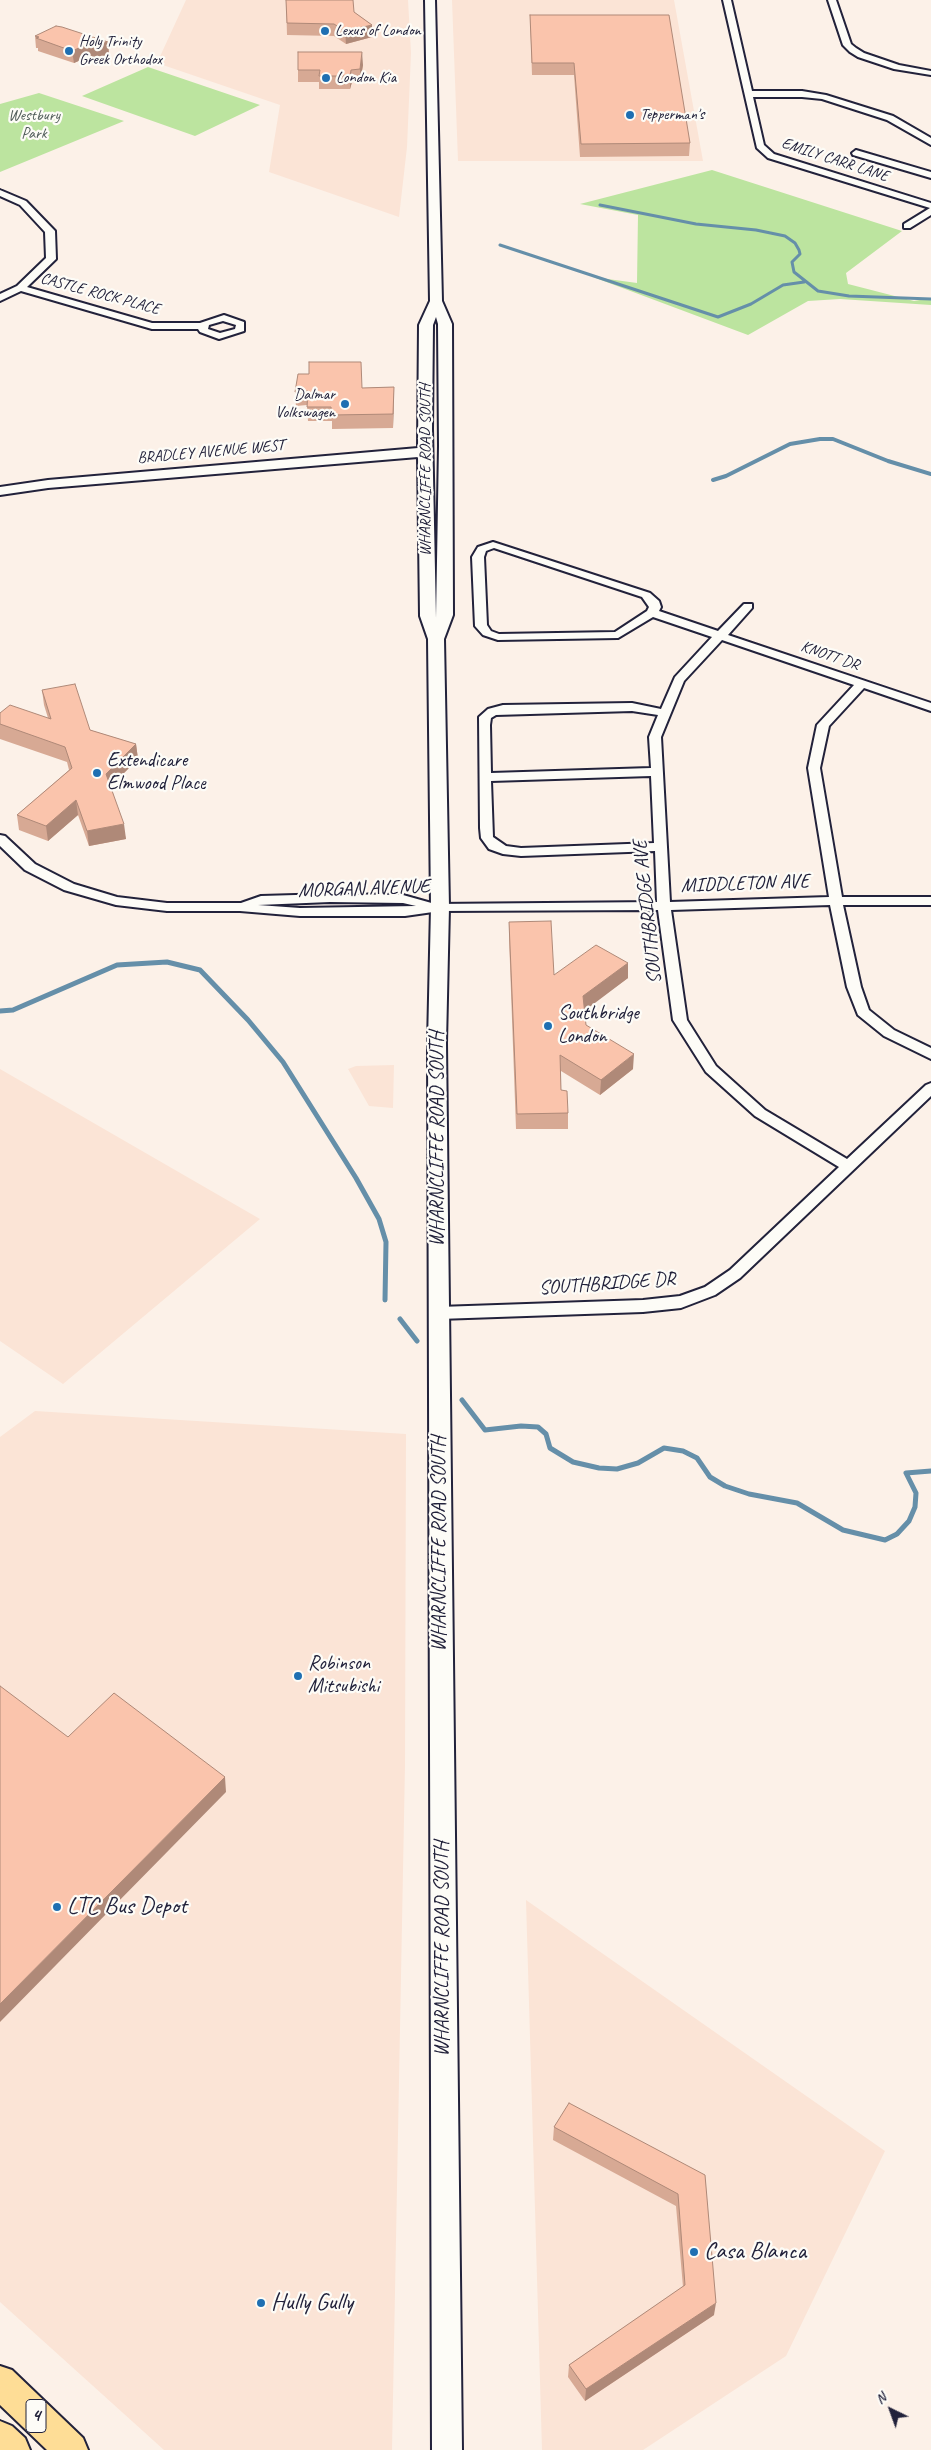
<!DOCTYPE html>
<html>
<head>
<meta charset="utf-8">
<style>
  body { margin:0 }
  #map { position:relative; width:931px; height:2450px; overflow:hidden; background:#fcf1e8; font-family:Caveat,sans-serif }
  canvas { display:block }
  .north { position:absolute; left:866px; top:2385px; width:50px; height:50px; -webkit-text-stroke:4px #fdfcf7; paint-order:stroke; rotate:318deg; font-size:14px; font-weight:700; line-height:20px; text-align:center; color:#22223b }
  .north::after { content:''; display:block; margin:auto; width:18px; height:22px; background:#22223b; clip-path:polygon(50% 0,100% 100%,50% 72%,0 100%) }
</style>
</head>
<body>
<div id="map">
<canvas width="931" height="2450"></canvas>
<div class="north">N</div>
</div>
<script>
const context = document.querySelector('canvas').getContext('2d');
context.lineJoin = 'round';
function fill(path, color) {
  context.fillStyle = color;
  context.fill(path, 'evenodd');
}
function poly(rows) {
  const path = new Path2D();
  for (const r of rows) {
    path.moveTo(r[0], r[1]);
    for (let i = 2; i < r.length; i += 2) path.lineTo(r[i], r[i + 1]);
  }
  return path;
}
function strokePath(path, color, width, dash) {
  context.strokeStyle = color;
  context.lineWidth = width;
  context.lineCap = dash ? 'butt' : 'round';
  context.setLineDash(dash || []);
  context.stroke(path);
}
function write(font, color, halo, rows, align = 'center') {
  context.font = font + ' Caveat,sans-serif';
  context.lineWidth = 4.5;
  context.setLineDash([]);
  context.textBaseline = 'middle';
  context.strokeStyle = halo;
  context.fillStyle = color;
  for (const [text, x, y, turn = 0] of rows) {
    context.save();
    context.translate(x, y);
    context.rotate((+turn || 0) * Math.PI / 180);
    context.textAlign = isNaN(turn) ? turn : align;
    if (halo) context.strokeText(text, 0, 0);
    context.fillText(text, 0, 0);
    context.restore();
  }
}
const built = poly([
  [186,0,408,0,411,53,407,147,399,217,269,172,280,105,157,63],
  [452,0,674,0,703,161,458,161],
  [394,1065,393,1108,369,1106,348,1069,356,1066],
  [0,1069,260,1219,63,1384,0,1341],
  [35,1411,406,1434,405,1765,392,2450,164,2450,0,2302,0,1437],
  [526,1900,885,2151,786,2356,643,2450,542,2450]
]);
const green = poly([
  [148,67,260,105,195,136,82,96],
  [39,93,124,121,0,172,0,104],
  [712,170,902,231,846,273,848,284,914,301,931,298,931,305,840,299,808,301,748,335,593,277,637,283,638,215,580,204]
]);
const streamFar2 = poly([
  [600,205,696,224,756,230,785,236,795,243,799,250,800,254,792,262,794,272,818,291,849,296,931,299],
  [500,245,718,317,751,304,783,285,804,282]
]);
const streamFar1 = poly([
  [713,480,726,476,790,444,820,439,833,439,888,461,931,474]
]);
const stream = poly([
  [0,1011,13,1010,117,965,167,962,200,970,248,1020,283,1062,356,1178,379,1219,386,1242,385,1300],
  [400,1319,417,1341],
  [462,1400,485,1430,521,1426,538,1427,546,1434,550,1448,573,1462,599,1468,617,1469,638,1463,664,1448,683,1451,697,1458,710,1477,725,1486,749,1494,797,1503,843,1530,885,1540,897,1534,909,1521,915,1507,916,1493,906,1473,931,1471]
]);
const minor = poly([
  [723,0,731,0,752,91,802,91,826,95,893,116,931,138,931,145,887,120,822,99,802,97,753,97,764,145,774,154,931,203,931,215,910,228,904,228,904,224,930,208,768,158,757,148,723,0],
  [828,0,836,0,851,44,856,48,864,53,899,65,931,71,931,75,894,69,858,57,850,52,843,45,828,0],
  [856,150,931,172,931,178,853,155,852,153,856,150],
  [0,190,26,201,55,231,56,259,27,287,152,323,200,323,224,315,244,322,244,331,219,339,200,332,198,329,152,329,21,291,0,301,0,294,17,286,46,258,45,232,20,205,0,196,0,190],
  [223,321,236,325,235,329,220,333,208,329,209,325,223,321],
  [493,542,650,593,659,601,661,607,659,611,718,631,744,604,752,604,752,608,728,635,931,703,931,711,864,688,829,726,820,768,842,897,931,897,931,905,843,905,861,987,869,1010,894,1030,931,1048,931,1059,884,1036,858,1015,847,987,830,905,671,910,687,1020,716,1066,765,1110,847,1159,926,1085,931,1083,931,1096,740,1278,715,1295,681,1308,643,1312,439,1319,434,1317,431,1313,434,1309,439,1307,643,1300,680,1296,705,1287,730,1270,839,1167,755,1116,706,1072,673,1020,658,910,440,911,405,916,300,916,240,911,167,911,116,905,64,890,25,870,0,846,0,835,5,836,35,864,74,884,117,897,167,903,241,903,261,896,330,894,403,895,435,904,657,902,655,851,521,856,503,854,489,849,481,838,480,828,479,717,488,709,503,705,632,703,661,709,675,677,712,637,653,617,618,638,498,640,483,635,475,626,472,557,478,547,493,542],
  [494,548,642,597,649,607,647,611,615,632,499,634,491,631,487,625,484,557,486,551,494,548],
  [722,640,854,685,817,725,808,768,829,897,670,902,661,737,684,681,722,640],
  [632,711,658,715,649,737,651,768,491,773,490,725,491,718,496,715,632,711],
  [651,776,654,843,521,848,506,846,493,837,491,781,651,776],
  [330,902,403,903,416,906,300,908,258,905,330,902]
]);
const secondary = poly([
  [425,0,435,0,442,301,452,324,453,615,444,639,449,907,446,1043,462,2450,432,2450,428,1043,431,907,428,639,420,616,418,457,48,488,0,495,0,487,48,480,418,448,419,325,430,301,425,0],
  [436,317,438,324,439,446,436,618,432,429,433,325,436,317]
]);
const primary = poly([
  [0,2366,12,2370,83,2438,88,2450,47,2450,0,2405,0,2366],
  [0,2421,12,2426,25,2438,30,2450,0,2450,0,2421]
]);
const wall = poly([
  [286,0,354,12,372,25,372,37,346,44,334,36,287,35],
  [530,15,690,143,689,156,580,157,574,75,532,75],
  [35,36,108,42,109,55,83,59,74,63,38,51,38,48,36,48],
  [363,65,360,82,352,82,350,89,319,89,319,82,298,82,298,70],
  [394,387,393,428,332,429,332,421,308,421,307,405,296,406,295,392,362,388],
  [42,690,90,730,136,744,138,759,111,786,126,839,89,846,78,815,48,841,19,830,17,815,69,770,67,762,0,739,0,713,48,718,44,705],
  [509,922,554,975,628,963,628,978,584,1010,586,1025,633,1069,600,1095,561,1071,561,1090,568,1113,568,1129,516,1129,509,937],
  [554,2127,705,2175,714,2315,585,2401,568,2377,569,2365,683,2287,676,2206,553,2140]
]);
const shadedWall = poly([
  [372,25,372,37,346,44,345,31],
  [108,42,109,55,83,59,74,63,72,51,81,47],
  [362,52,363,65,360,82,360,69],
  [351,70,352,82,350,89,350,76],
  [394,387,394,401,393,428,393,414],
  [136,744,138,759,108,789,106,774],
  [76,800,78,815,48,841,46,826],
  [124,824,126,839,89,846,87,831],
  [628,963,628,978,583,1012,583,996],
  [634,1054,633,1069,600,1095,601,1080],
  [225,1777,226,1792,0,2022,0,2004],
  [716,2303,714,2315,585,2401,586,2389]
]);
const building = poly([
  [286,0,353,0,354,12,372,25,345,31,334,24,287,23,286,0],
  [530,15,669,15,690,143,581,144,574,63,532,63,530,15],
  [56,26,62,27,108,42,81,47,72,51,36,38,39,37,35,36,56,26],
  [298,52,362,52,360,69,351,70,350,76,319,76,320,70,298,70,298,52],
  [309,362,361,362,362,388,394,387,393,414,332,415,331,407,307,407,308,391,295,392,298,374,309,374,309,362],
  [75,684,90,730,136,744,106,774,124,824,87,831,76,800,46,826,17,815,72,768,65,747,0,724,0,713,10,705,51,719,42,690,75,684],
  [551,921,554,975,596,945,628,963,583,996,586,1025,634,1054,601,1080,560,1055,561,1090,567,1091,568,1113,517,1114,509,922,551,921],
  [0,1686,68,1737,114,1693,225,1777,0,2004,0,1686],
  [569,2103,705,2175,716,2303,586,2389,569,2365,685,2285,678,2194,554,2127,569,2103]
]);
const markers = [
  [325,31,5,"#1f6fb2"],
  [69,51,5,"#1f6fb2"],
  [326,78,5,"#1f6fb2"],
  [630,115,5,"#1f6fb2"],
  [345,404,5,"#1f6fb2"],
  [97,773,5,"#1f6fb2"],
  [548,1026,5,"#1f6fb2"],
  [298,1676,5,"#1f6fb2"],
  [57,1907,5,"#1f6fb2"],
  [694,2252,5,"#1f6fb2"],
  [261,2303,5,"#1f6fb2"]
];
const farPoinames = [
  ["Lexus of London",335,31],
  ["Holy Trinity",79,42],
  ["Greek Orthodox",79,60],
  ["London Kia",336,78],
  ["Tepperman's",640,115],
  ["Dalmar",335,395,"right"],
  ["Volkswagen",335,413,"right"]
];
const farParknames = [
  ["Westbury",34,116],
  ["Park",34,134]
];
const farStreetnames = [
  ["EMILY CARR LANE",835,160,18],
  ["CASTLE ROCK PLACE",100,294,15],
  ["BRADLEY AVENUE WEST",211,452,-5],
  ["WHARNCLIFFE ROAD SOUTH",426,470,-90],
  ["KNOTT DR",830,656,19]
];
const shields = [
  [36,2416,20]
];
const shieldNames = [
  ["4",36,2416]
];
const poiNames = [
  ["Extendicare",107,761],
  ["Elmwood Place",107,784],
  ["Southbridge",558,1014],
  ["London",558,1037],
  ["Robinson",308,1664],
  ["Mitsubishi",308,1687]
];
const streetNames = [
  ["MIDDLETON AVE",745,884,-2],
  ["MORGAN AVENUE",364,889,-2],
  ["SOUTHBRIDGE AVE",648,912,-96],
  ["WHARNCLIFFE ROAD SOUTH",438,1139,-90],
  ["SOUTHBRIDGE DR",607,1284,-4],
  ["WHARNCLIFFE ROAD SOUTH",440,1544,-90],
  ["WHARNCLIFFE ROAD SOUTH",443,1949,-90]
];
const nearPoinames = [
  ["LTC Bus Depot",67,1907],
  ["Casa Blanca",704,2252],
  ["Hully Gully",271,2303]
];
fill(built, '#fbe4d6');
fill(green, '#bce49f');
strokePath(streamFar2, '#658fa9', 3);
strokePath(streamFar1, '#658fa9', 4);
strokePath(stream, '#658fa9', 5);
strokePath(minor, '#22223b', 4);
strokePath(secondary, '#22223b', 4);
strokePath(primary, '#22223b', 4);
fill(minor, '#fdfcf7');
fill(secondary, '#fdfcf7');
fill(primary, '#fedd96');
fill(wall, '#d7a994');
fill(shadedWall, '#af8978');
fill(building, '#fac4ac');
strokePath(building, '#af8978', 1);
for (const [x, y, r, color] of markers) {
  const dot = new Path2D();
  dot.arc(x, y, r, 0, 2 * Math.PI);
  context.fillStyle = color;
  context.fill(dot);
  strokePath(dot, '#fdfcf7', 2);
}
write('16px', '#22223b', '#fdfcf7', farPoinames, 'left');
write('16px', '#505c59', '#fdfcf7', farParknames);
write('16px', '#22223b', '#fdfcf7', farStreetnames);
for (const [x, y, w] of shields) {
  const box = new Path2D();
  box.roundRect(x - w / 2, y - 16.5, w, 33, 4);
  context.fillStyle = '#fdfcf7';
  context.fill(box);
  strokePath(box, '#22223b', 1);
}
write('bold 19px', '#22223b', null, shieldNames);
write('20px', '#22223b', '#fdfcf7', poiNames, 'left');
write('20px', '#22223b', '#fdfcf7', streetNames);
write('24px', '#22223b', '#fdfcf7', nearPoinames, 'left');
</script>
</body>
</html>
